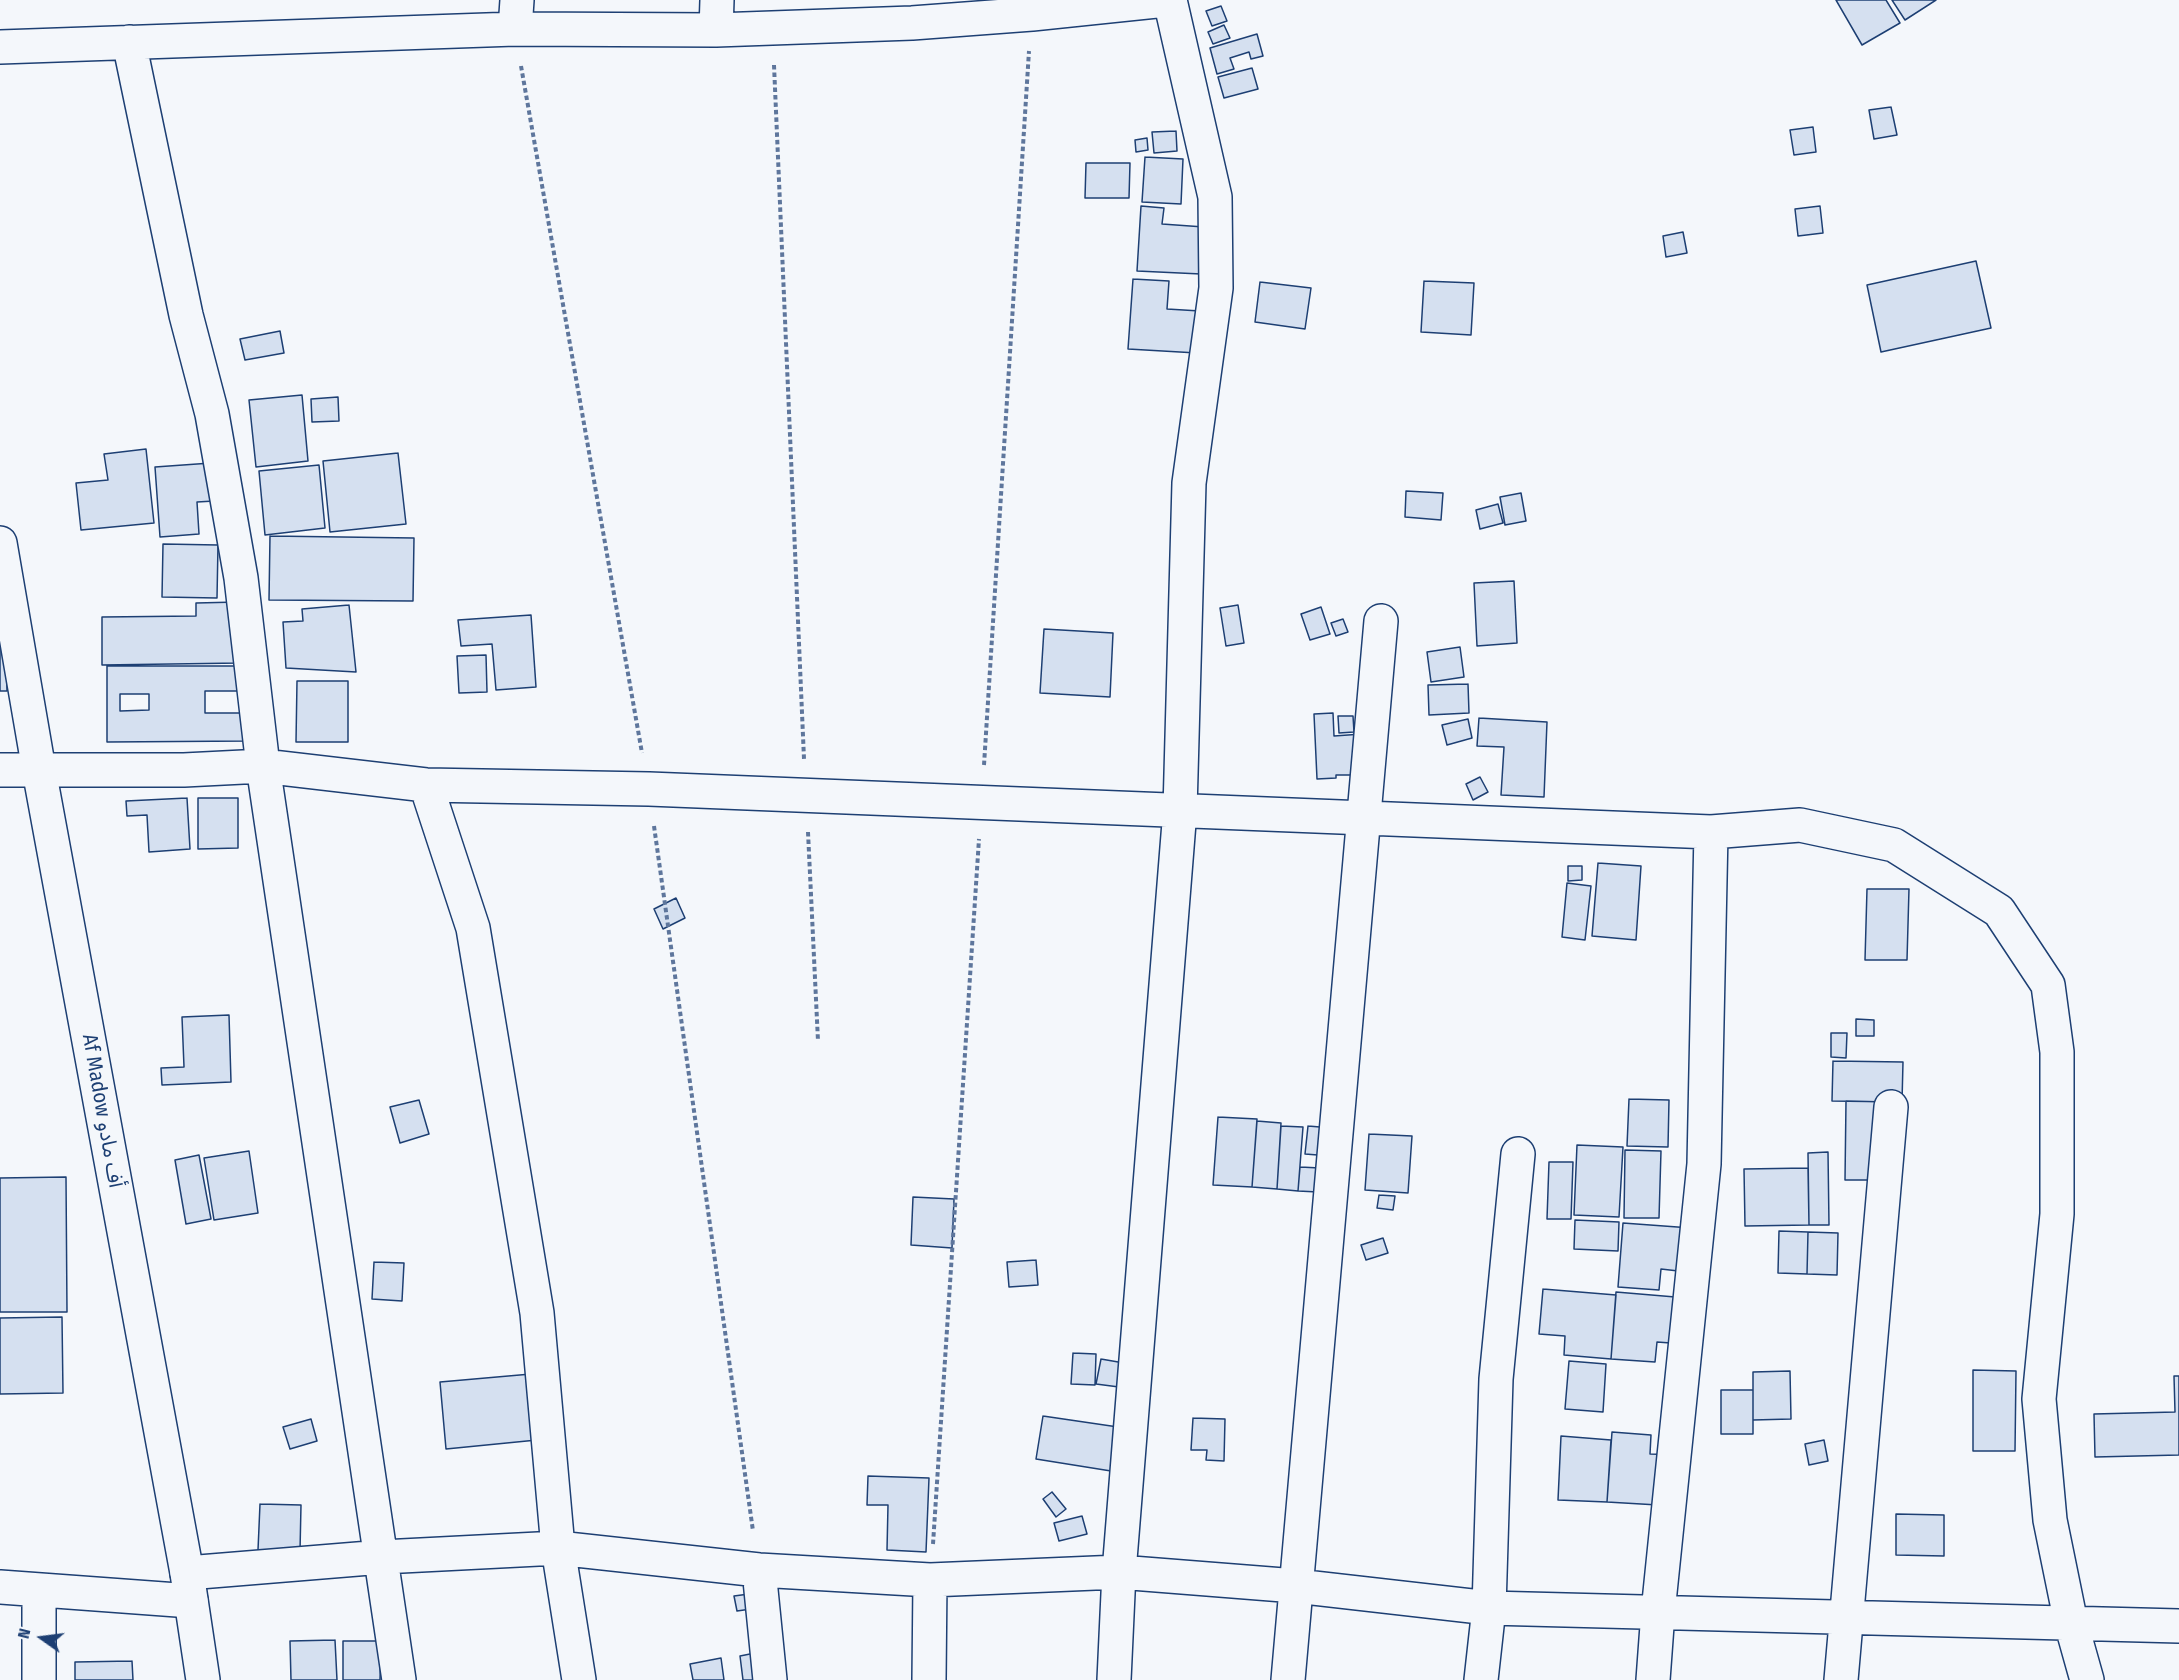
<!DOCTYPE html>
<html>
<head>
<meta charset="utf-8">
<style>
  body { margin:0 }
  #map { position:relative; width:2179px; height:1680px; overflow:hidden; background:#f4f7fb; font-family:"Fira Sans Condensed",sans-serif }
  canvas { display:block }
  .north { position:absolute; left:12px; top:1608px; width:60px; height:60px; -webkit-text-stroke:4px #f4f7fb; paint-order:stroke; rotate:284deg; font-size:16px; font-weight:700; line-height:24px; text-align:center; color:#1d3f73 }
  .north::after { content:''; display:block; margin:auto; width:21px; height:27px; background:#1d3f73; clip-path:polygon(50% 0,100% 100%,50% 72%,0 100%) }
</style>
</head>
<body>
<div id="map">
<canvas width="2179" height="1680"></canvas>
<div class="north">N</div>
</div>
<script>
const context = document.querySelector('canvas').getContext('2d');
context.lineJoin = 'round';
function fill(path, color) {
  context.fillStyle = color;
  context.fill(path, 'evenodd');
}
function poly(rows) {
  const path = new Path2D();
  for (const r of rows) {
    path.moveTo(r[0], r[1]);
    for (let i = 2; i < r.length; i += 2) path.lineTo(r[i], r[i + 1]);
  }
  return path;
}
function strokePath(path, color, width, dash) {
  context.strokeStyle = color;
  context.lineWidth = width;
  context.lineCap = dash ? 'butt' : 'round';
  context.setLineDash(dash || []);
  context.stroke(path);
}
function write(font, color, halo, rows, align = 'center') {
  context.font = font + ' "Fira Sans Condensed","Noto Sans Arabic",sans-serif';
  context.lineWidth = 4.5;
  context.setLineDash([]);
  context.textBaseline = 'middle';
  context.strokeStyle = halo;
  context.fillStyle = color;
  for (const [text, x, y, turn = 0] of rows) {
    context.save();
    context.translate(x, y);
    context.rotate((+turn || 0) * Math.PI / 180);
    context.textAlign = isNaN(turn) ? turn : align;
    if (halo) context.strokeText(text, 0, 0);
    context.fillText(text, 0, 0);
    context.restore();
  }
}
const building = poly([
  [1836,0,1886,0,1900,23,1862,45,1836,0],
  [1892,0,1936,0,1905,20,1892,0],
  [1221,6,1227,21,1212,26,1206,11,1221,6],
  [1224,25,1230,38,1213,44,1208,32,1224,25],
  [1257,34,1263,56,1251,59,1249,52,1230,58,1234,69,1217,74,1210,48,1257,34],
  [1252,68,1258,89,1224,98,1218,77,1252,68],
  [1891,107,1897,135,1874,139,1869,110,1891,107],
  [1813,127,1816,152,1794,155,1790,130,1813,127],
  [1176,131,1177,151,1154,153,1152,132,1176,131],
  [1147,138,1148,150,1136,152,1135,140,1147,138],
  [1145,157,1183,159,1181,204,1142,202,1145,157],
  [1086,163,1130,163,1129,198,1085,198,1086,163],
  [1141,206,1164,208,1162,224,1204,227,1201,274,1137,271,1141,206],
  [1820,206,1823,233,1798,236,1795,209,1820,206],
  [1683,232,1687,253,1666,257,1663,236,1683,232],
  [1976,261,1991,328,1881,352,1867,285,1976,261],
  [1133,279,1169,281,1167,309,1200,311,1197,353,1128,349,1133,279],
  [1424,281,1474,283,1471,335,1421,332,1424,281],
  [1260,282,1311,288,1305,329,1255,322,1260,282],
  [280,331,284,353,245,360,240,339,280,331],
  [302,395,308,461,256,467,249,400,302,395],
  [338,397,339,421,312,422,311,399,338,397],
  [146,449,154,523,81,530,76,483,108,480,104,454,146,449],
  [398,453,406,524,330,532,323,461,398,453],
  [211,463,214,501,197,502,199,534,160,537,155,467,211,463],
  [319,465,325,528,265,535,259,471,319,465],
  [1406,491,1443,493,1441,520,1405,517,1406,491],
  [1521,493,1526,521,1505,525,1500,497,1521,493],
  [1498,504,1503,523,1480,529,1476,510,1498,504],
  [270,536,414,538,413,601,269,600,270,536],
  [163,544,218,545,217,598,162,597,163,544],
  [1514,581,1517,643,1477,646,1474,583,1514,581],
  [238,602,240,663,102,665,102,617,196,616,196,603,238,602],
  [349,605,356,672,286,668,283,622,303,621,302,609,349,605],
  [1238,605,1244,643,1226,646,1220,608,1238,605],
  [1321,607,1330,634,1310,640,1301,614,1321,607],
  [531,615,536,687,496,690,492,644,461,646,458,620,531,615],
  [1343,619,1348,632,1336,636,1331,623,1343,619],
  [0,628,6,628,7,691,0,691,0,628],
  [1044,629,1113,633,1110,697,1040,693,1044,629],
  [1460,647,1464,677,1431,682,1427,652,1460,647],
  [486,655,487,692,459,693,457,656,486,655],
  [107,666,249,666,249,741,107,742,107,666],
  [205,691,242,691,243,713,205,713,205,691],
  [120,694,149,694,149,710,120,711,120,694],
  [297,681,348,681,348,742,296,742,297,681],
  [1468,684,1469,713,1429,715,1428,685,1468,684],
  [1333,713,1334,736,1362,734,1353,775,1336,775,1336,778,1317,779,1314,714,1333,713],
  [1338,716,1353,716,1354,732,1339,733,1338,716],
  [1479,718,1547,722,1544,797,1501,795,1504,747,1477,746,1479,718],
  [1468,719,1472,738,1447,745,1442,725,1468,719],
  [1480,777,1488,792,1473,800,1466,784,1480,777],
  [187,798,190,849,149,852,147,815,127,816,126,801,187,798],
  [198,798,238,798,238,848,198,849,198,798],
  [1598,863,1641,866,1636,940,1592,936,1598,863],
  [1568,866,1582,866,1582,880,1568,881,1568,866],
  [1567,883,1591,886,1585,940,1562,937,1567,883],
  [1867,889,1909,889,1907,960,1865,960,1867,889],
  [676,898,685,918,663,929,654,909,676,898],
  [229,1015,231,1082,162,1085,161,1068,184,1067,182,1017,229,1015],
  [1856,1019,1874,1020,1874,1036,1856,1036,1856,1019],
  [1831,1033,1847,1033,1846,1058,1831,1057,1831,1033],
  [1833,1061,1903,1062,1902,1102,1832,1101,1833,1061],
  [1629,1099,1669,1100,1668,1147,1627,1146,1629,1099],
  [419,1100,429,1134,400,1143,390,1107,419,1100],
  [1846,1101,1888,1102,1887,1180,1845,1180,1846,1101],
  [1218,1117,1257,1119,1252,1187,1213,1185,1218,1117],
  [1257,1121,1281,1123,1277,1189,1252,1187,1257,1121],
  [1281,1126,1303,1127,1298,1191,1277,1189,1281,1126],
  [1308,1126,1332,1128,1330,1156,1305,1154,1308,1126],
  [1369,1134,1412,1136,1408,1193,1365,1190,1369,1134],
  [1577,1145,1623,1147,1619,1217,1574,1215,1577,1145],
  [1625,1150,1661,1151,1659,1218,1624,1218,1625,1150],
  [249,1151,258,1213,214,1220,204,1158,249,1151],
  [1828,1152,1829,1225,1809,1225,1808,1153,1828,1152],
  [199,1155,211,1219,186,1224,175,1160,199,1155],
  [1549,1162,1573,1162,1571,1219,1547,1219,1549,1162],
  [1300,1167,1320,1168,1318,1192,1298,1191,1300,1167],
  [1808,1168,1809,1225,1745,1226,1744,1169,1808,1168],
  [66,1177,67,1312,0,1312,0,1178,66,1177],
  [1379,1195,1395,1196,1393,1210,1377,1208,1379,1195],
  [913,1197,954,1199,952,1248,911,1245,913,1197],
  [1575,1220,1619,1222,1618,1251,1574,1249,1575,1220],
  [1623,1223,1691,1228,1687,1272,1661,1269,1659,1290,1618,1287,1623,1223],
  [1779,1231,1808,1232,1807,1274,1778,1273,1779,1231],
  [1808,1232,1838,1233,1837,1275,1807,1274,1808,1232],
  [1383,1238,1388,1253,1366,1260,1361,1245,1383,1238],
  [1036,1260,1038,1285,1009,1287,1007,1262,1036,1260],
  [374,1262,404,1263,402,1301,372,1299,374,1262],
  [1543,1289,1616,1295,1611,1359,1564,1355,1565,1336,1539,1334,1543,1289],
  [1616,1292,1687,1298,1684,1344,1657,1342,1655,1362,1611,1359,1616,1292],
  [62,1317,63,1393,0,1394,0,1318,62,1317],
  [1073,1353,1096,1354,1095,1385,1071,1384,1073,1353],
  [1101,1359,1124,1363,1119,1387,1096,1384,1101,1359],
  [1569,1361,1606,1364,1603,1412,1565,1409,1569,1361],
  [1973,1370,2016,1371,2015,1451,1973,1451,1973,1370],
  [1790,1371,1791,1419,1753,1420,1753,1372,1790,1371],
  [531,1374,537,1440,446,1449,440,1382,531,1374],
  [2174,1376,2179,1376,2179,1455,2095,1457,2094,1414,2175,1412,2174,1376],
  [1721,1390,1753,1390,1753,1434,1721,1434,1721,1390],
  [1043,1416,1118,1427,1111,1471,1036,1459,1043,1416],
  [1193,1418,1225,1419,1224,1461,1206,1460,1207,1450,1191,1450,1193,1418],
  [311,1419,317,1441,290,1449,283,1427,311,1419],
  [1612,1432,1651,1435,1650,1454,1679,1455,1675,1506,1607,1502,1612,1432],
  [1561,1436,1611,1440,1607,1502,1558,1500,1561,1436],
  [1824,1440,1828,1461,1809,1465,1805,1444,1824,1440],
  [868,1476,929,1478,926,1552,887,1550,888,1505,867,1505,868,1476],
  [1052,1492,1066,1509,1056,1517,1043,1499,1052,1492],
  [260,1504,301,1505,300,1551,258,1550,260,1504],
  [1896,1514,1944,1515,1944,1556,1896,1555,1896,1514],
  [1082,1516,1087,1534,1059,1541,1054,1523,1082,1516],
  [749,1594,751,1609,737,1611,734,1596,749,1594],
  [335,1640,337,1680,291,1680,290,1641,335,1640],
  [343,1641,381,1641,380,1680,343,1680,343,1641],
  [760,1652,764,1680,743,1680,740,1656,760,1652],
  [721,1658,724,1680,693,1680,690,1664,721,1658],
  [132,1661,133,1680,75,1680,75,1662,132,1661]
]);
const path = poly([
  [774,65,804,759],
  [521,66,642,753],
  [984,765,1029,51],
  [654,826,753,1531],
  [808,832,818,1041],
  [933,1544,979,839]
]);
const minor = poly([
  [515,29,517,0],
  [716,30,717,0],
  [129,42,186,315,212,414,241,578,263,766,399,1680],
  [0,47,515,29,716,30,912,23,1032,14,1166,0],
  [0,770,184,770,263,766,426,785,649,789,1711,832,1800,825,1894,845,1999,911,2048,985,2057,1052,2057,1214,2039,1399,2050,1520,2071,1623,2087,1680],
  [426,785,473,928,537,1313,558,1548,579,1680],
  [759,1570,770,1680],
  [187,1573,382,1557,558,1548,759,1570,930,1580,1119,1572,1296,1586,1489,1608,2179,1626],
  [0,1587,191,1601],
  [39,1680,39,1590],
  [929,1680,930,1580],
  [1114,1680,1119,1572,1180,810,1189,483,1216,288,1215,197,1170,0],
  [1288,1680,1381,621],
  [1481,1680,1489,1608,1496,1379,1518,1154],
  [1653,1680,1658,1612,1704,1164,1711,832],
  [1841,1680,1891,1107]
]);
const tertiary = poly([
  [0,543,39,770,187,1573,203,1680]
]);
const streetNames = [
  ["Af Madow أف مادو",102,1111,80]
];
fill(building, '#d5e0f0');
strokePath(building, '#1d3f73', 1.5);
strokePath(minor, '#1d3f73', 36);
strokePath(tertiary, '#1d3f73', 36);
strokePath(path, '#5e769c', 4, [4.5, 3]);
strokePath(minor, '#f4f7fb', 33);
strokePath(tertiary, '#f4f7fb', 33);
write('21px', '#1d3f73', '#f4f7fb', streetNames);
</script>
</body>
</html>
